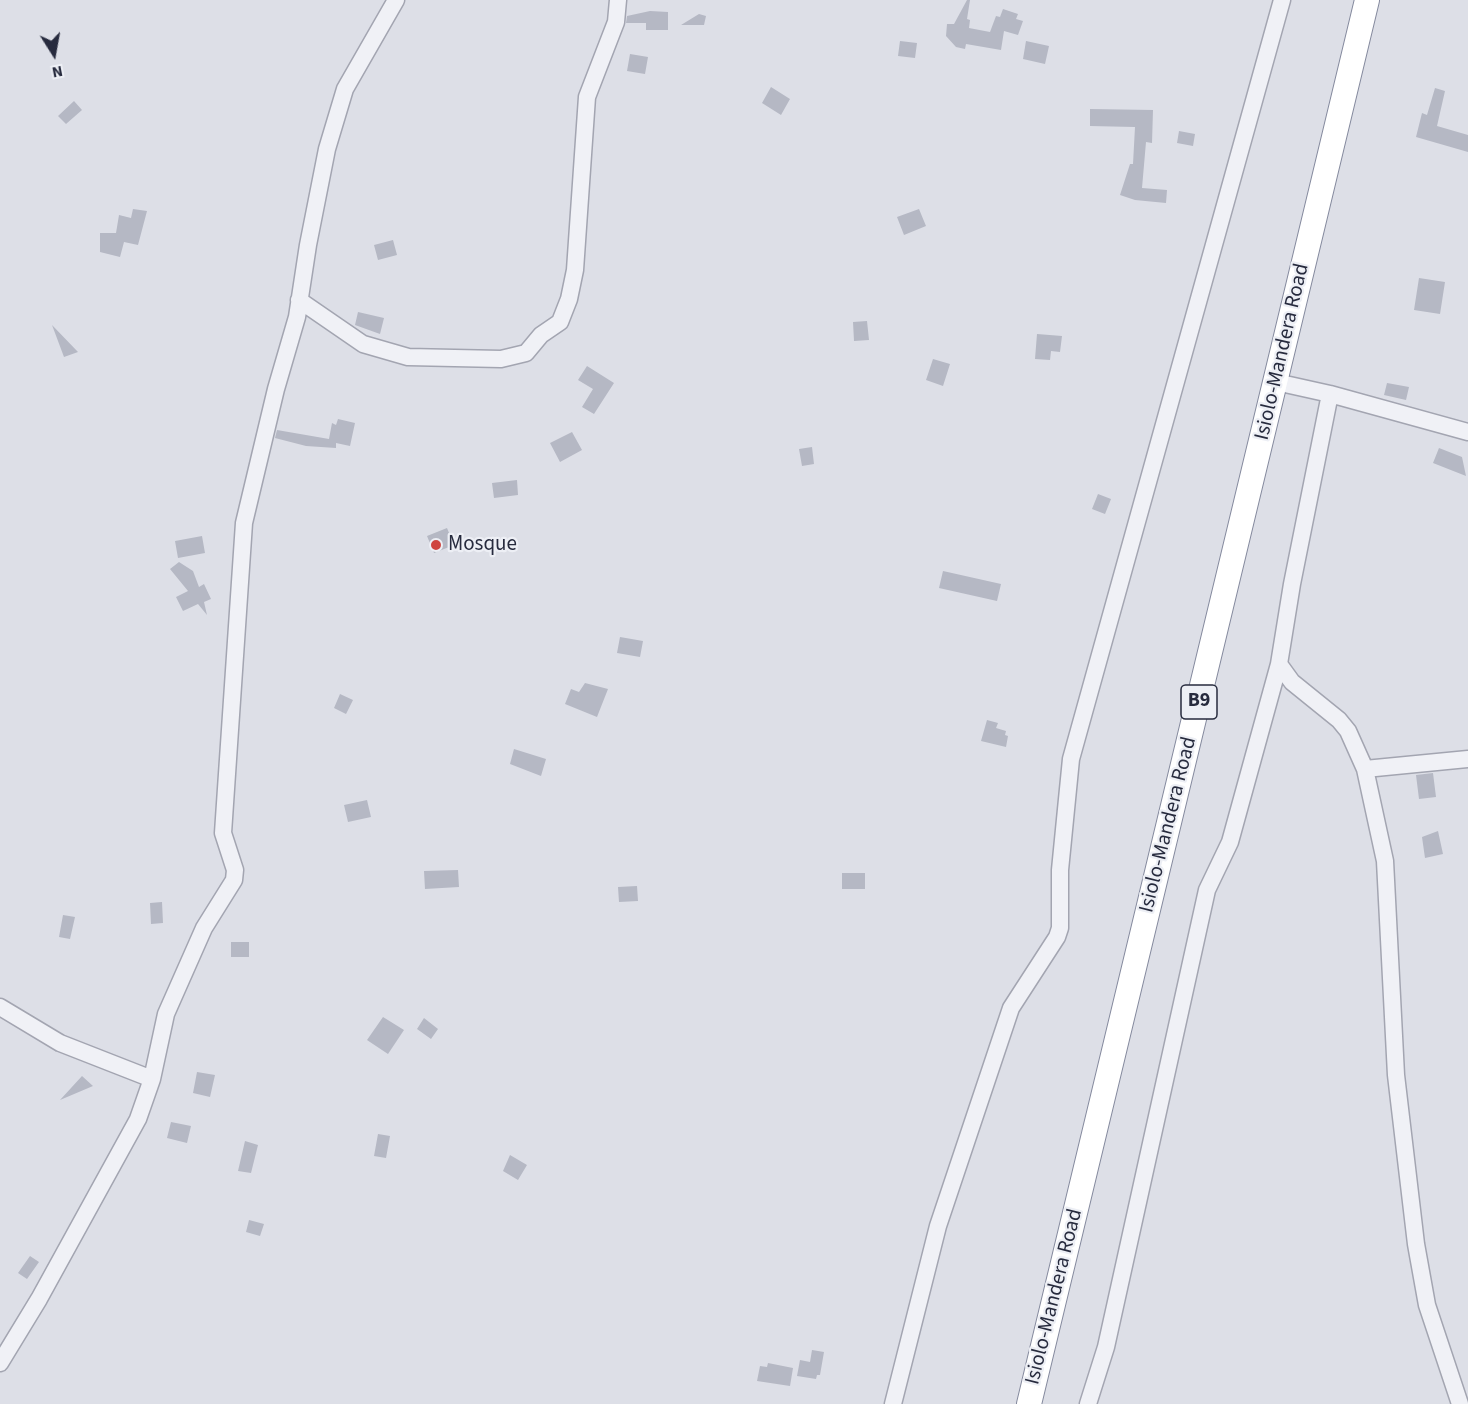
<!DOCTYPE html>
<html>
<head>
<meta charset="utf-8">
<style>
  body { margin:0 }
  #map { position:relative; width:1468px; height:1404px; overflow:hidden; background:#dddfe7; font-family:"Source Sans 3",sans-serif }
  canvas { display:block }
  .north { position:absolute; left:24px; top:24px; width:60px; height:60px; -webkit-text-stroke:4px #edeff5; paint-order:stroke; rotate:169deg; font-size:16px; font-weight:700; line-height:24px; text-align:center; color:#272b3e }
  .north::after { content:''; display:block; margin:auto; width:21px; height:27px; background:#272b3e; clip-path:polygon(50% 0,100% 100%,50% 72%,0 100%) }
</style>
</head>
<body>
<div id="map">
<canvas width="1468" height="1404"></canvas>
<div class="north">N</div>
</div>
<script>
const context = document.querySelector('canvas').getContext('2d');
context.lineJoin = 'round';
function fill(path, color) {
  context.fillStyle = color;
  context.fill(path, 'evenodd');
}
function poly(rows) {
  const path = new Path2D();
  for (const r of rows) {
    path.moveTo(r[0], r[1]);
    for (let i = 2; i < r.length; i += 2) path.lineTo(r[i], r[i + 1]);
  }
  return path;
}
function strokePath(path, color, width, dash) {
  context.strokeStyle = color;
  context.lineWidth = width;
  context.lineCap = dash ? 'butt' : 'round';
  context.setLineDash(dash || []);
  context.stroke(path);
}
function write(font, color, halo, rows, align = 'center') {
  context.font = font + ' "Source Sans 3",sans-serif';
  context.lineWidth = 4.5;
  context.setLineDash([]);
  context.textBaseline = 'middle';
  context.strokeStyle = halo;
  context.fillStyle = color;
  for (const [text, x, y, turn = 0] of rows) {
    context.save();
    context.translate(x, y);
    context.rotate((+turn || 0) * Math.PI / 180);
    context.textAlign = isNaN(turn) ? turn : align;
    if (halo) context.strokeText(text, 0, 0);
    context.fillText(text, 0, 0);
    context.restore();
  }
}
const building = poly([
  [967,0,970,0,967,19,970,20,969,28,990,32,996,16,1000,17,1003,9,1018,14,1016,19,1023,21,1018,35,1004,31,1001,50,966,44,965,49,956,47,946,36,947,24,954,24],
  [650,11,668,12,668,30,646,30,646,23,626,23,627,16],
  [699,14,706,16,704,25,681,25],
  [900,41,917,43,915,58,898,56],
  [1026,41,1049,46,1045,64,1023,59],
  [630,54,648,57,645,74,627,71],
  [771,87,790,99,781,115,762,103],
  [1435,88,1445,91,1437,126,1468,135,1468,152,1416,137,1422,113,1427,115],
  [74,101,82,110,66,124,58,116],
  [1090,109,1153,110,1152,143,1146,142,1142,188,1167,190,1166,203,1135,200,1120,195,1130,164,1133,164,1135,127,1090,126],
  [1179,131,1195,134,1193,146,1177,143],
  [133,209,147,211,138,245,124,242,120,257,100,252,100,233,116,233,119,215,131,218],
  [919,209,926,226,904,235,897,217],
  [393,240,397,255,378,260,374,245],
  [1419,278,1445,282,1440,314,1414,310],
  [358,312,384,318,380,334,355,325],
  [867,321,869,340,854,341,853,322],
  [52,325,78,352,64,357],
  [1037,334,1062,336,1060,352,1051,351,1050,360,1035,359],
  [933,359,950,364,943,386,926,380],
  [587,366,614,383,594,414,582,407,593,389,578,380],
  [1387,383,1409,387,1406,400,1384,395],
  [338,419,355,423,350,446,336,443,336,448,306,446,275,438,277,430,329,439,332,423,336,425],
  [572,432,582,450,560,462,550,443],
  [812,447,814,464,802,466,799,449],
  [1439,448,1462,457,1466,476,1433,463],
  [517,480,518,495,494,498,492,483],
  [1098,494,1111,499,1105,514,1092,509],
  [447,528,454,545,434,553,427,536],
  [202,536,205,553,178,558,175,541],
  [179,562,193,571,199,587,204,584,211,599,204,602,207,615,198,604,183,611,176,597,188,591,170,569],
  [943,571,1001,584,997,601,939,588],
  [620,637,643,641,640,657,617,653],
  [585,683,608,689,597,717,565,704,571,689,579,692],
  [340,694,353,700,346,714,334,708],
  [987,720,998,723,996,728,1006,731,1005,735,1008,736,1006,747,981,741],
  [514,749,546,759,541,776,510,764],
  [1433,773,1436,797,1419,799,1416,775],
  [367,800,371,817,348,822,344,805],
  [1438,831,1443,854,1425,858,1422,837],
  [458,870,459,887,425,889,424,871],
  [842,873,865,873,865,889,842,889],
  [637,886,638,901,619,902,618,887],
  [162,902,163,923,151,924,150,903],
  [63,915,75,917,70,939,59,937],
  [231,942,249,942,249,957,231,957],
  [383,1017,404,1030,388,1054,367,1040],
  [424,1018,438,1029,431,1039,417,1029],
  [197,1072,215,1075,210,1097,193,1093],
  [82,1076,93,1086,60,1100],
  [171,1122,191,1126,187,1143,167,1138],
  [378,1134,390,1136,386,1158,374,1156],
  [245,1141,258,1145,251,1173,238,1171],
  [510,1155,527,1165,518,1180,503,1171],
  [249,1220,264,1224,260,1236,246,1232],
  [30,1256,39,1262,27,1279,18,1273],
  [812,1350,824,1352,820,1375,817,1375,816,1379,797,1376,800,1360,810,1362],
  [768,1363,793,1368,790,1386,757,1381,760,1366,767,1367]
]);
const minor = poly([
  [299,300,363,344,408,357,501,359,526,353,541,335,560,322,569,299,575,270,587,97,616,22,618,0],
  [1276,382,1330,394,1468,432],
  [1279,664,1292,682,1339,720,1348,731,1365,769,1385,861,1396,1075,1416,1244,1427,1305,1460,1404],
  [1365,769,1468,759],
  [0,1007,60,1043,152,1079],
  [0,1363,39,1299,138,1119,152,1079,166,1014,204,928,234,880,235,870,223,833,244,523,276,389,297,317,308,245,327,149,345,89,396,0],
  [893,1404,938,1226,1011,1008,1057,937,1060,928,1060,870,1071,759,1282,0],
  [1088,1404,1106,1347,1207,890,1230,842,1279,664,1292,584,1330,394]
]);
const highway = poly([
  [1029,1404,1367,0]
]);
const markers = [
  [436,545,6,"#cf4540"]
];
const shields = [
  [1199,702,36]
];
const shieldNames = [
  ["B9",1199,702]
];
const streetNames = [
  ["Isiolo-Mandera Road",1283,352,-77],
  ["Isiolo-Mandera Road",1169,825,-76],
  ["Isiolo-Mandera Road",1055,1297,-76]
];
const poiNames = [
  ["Mosque",448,545]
];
fill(building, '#b5b8c4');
strokePath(minor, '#a3a5b1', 19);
strokePath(highway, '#858a9e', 26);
strokePath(minor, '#f0f1f6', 16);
strokePath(highway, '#fff', 24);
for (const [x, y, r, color] of markers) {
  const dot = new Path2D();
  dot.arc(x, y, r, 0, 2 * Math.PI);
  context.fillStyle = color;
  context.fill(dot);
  strokePath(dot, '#edeff5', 2);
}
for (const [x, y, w] of shields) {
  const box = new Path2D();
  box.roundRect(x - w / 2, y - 17, w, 34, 4.5);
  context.fillStyle = '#edeff5';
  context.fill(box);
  strokePath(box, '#272b3e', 1.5);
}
write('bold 20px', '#272b3e', null, shieldNames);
write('21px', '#272b3e', '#edeff5', streetNames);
write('21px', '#272b3e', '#edeff5', poiNames, 'left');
</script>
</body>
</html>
